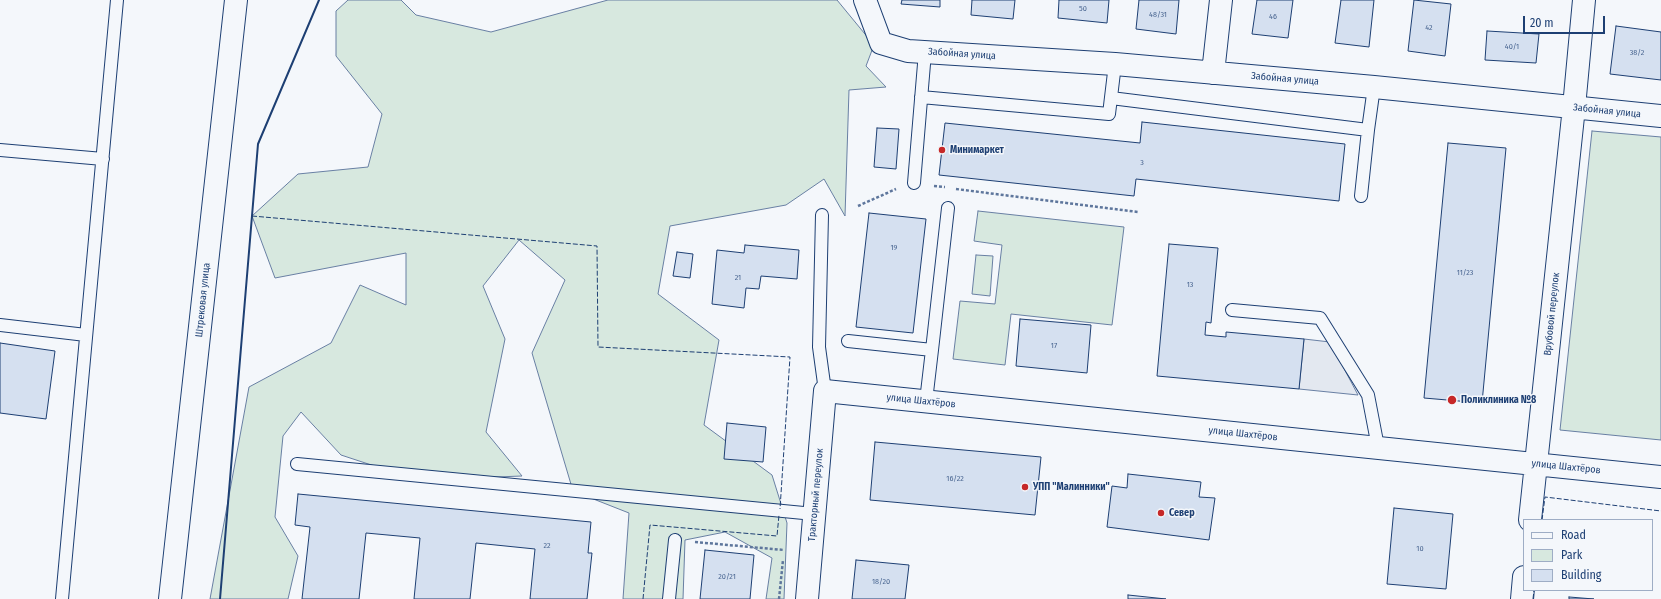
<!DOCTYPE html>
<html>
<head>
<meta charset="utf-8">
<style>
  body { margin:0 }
  #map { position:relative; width:1661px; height:599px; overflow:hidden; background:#f4f7fb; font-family:"Fira Sans Condensed",sans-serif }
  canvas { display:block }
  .legend { position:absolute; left:1523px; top:519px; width:130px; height:72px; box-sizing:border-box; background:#f4f7fb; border:1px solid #9eadc5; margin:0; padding:5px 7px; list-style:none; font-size:12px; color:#1d3f73 }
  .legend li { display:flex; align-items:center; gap:8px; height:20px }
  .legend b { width:20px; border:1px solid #9eadc5 }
  .scale { position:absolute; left:1523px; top:16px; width:82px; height:18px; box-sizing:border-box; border:2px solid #1d3f73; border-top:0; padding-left:5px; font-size:12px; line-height:14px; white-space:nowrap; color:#1d3f73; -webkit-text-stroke:3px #f4f7fb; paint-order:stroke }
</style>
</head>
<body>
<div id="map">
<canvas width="1661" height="599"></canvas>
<ul class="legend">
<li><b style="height:5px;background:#f4f7fb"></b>Road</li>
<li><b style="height:11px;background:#d7e8df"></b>Park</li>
<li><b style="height:11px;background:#d5e0f0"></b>Building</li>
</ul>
<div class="scale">20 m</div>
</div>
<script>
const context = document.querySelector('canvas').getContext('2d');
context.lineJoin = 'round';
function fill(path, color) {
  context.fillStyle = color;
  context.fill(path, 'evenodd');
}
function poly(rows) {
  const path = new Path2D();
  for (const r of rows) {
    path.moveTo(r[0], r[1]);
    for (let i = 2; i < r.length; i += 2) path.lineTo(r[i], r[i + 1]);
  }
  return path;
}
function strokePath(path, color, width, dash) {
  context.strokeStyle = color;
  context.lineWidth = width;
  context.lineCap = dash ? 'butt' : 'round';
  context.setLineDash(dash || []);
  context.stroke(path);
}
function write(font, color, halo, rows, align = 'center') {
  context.font = font + ' "Fira Sans Condensed",sans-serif';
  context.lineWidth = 3;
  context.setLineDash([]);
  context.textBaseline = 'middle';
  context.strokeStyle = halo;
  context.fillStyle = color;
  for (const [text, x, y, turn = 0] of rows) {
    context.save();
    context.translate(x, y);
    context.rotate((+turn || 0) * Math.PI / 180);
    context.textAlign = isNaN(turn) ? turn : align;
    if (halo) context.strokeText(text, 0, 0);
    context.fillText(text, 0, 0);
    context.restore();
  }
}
const green = poly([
  [348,0,401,0,416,15,491,32,608,0,837,0,874,45,866,66,886,87,849,90,845,216,824,179,786,205,670,226,658,294,719,340,704,425,772,475,787,523,784,599,766,599,772,558,725,532,685,540,683,599,623,599,629,513,573,491,532,353,565,280,519,240,483,286,505,339,486,432,522,476,417,480,341,455,301,412,283,436,275,517,298,556,288,599,210,599,249,387,331,343,360,285,406,305,406,253,275,278,252,216,298,174,368,167,382,114,336,56,336,11,348,0],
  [1592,131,1661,137,1661,440,1560,430,1592,131],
  [978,211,1124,227,1112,325,1011,314,1005,365,953,359,960,301,995,304,1002,245,974,241,978,211],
  [976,255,993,256,990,296,972,294,976,255]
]);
const parking = poly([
  [1304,339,1330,342,1358,395,1299,389,1304,339]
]);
const building = poly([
  [902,0,940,0,940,7,901,4,902,0],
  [972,0,1015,0,1013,19,971,15,972,0],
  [1059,0,1109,0,1107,23,1058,18,1059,0],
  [1139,0,1179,0,1176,34,1136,29,1139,0],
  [1257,0,1293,0,1288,38,1252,34,1257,0],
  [1341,0,1374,0,1369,47,1335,43,1341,0],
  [1414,0,1451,4,1445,56,1408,51,1414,0],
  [1616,26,1661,32,1661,80,1610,74,1616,26],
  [1487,31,1539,34,1536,63,1485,60,1487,31],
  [1142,122,1345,144,1339,201,1136,179,1134,196,939,175,945,123,1140,143,1142,122],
  [877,128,899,129,896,169,874,167,877,128],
  [1448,143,1506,148,1482,403,1424,398,1448,143],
  [869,213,926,219,913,333,856,327,869,213],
  [1169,244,1218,248,1211,323,1206,322,1205,335,1226,337,1226,332,1304,339,1299,389,1157,376,1169,244],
  [745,245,799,250,797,279,761,276,759,289,746,288,744,308,712,304,717,250,744,253,745,245],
  [677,252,693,254,690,278,673,276,677,252],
  [1020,319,1091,325,1087,373,1016,366,1020,319],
  [0,343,55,351,46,419,0,413,0,343],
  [727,423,766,427,763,462,724,459,727,423],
  [875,442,1041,457,1035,515,870,500,875,442],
  [1128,474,1201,482,1199,497,1215,498,1209,540,1107,527,1112,486,1127,488,1128,474],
  [298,494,591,522,588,553,592,553,587,599,530,599,535,549,476,543,470,599,414,599,420,538,366,533,359,599,302,599,310,527,295,525,298,494],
  [1394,508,1453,514,1446,589,1387,584,1394,508],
  [705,550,754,555,750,599,700,599,705,550],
  [856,560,909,565,905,599,852,599,856,560],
  [1128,595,1166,599,1128,599,1128,595],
  [1569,597,1594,599,1569,599,1569,597]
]);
const path = poly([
  [934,186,945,187],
  [956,189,1138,212],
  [858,206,896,189],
  [695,542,784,550],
  [779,599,783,560]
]);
const service = poly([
  [921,97,1109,114,1115,64],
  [1111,98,1368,130,1361,196],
  [1368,130,1374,87],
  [0,150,103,159],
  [914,183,925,52],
  [822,215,819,347,825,391],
  [1232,310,1320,318,1368,395,1378,447],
  [0,325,86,335],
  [848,341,932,350,926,401],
  [932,350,948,208],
  [297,464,814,514],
  [62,599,117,0],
  [669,599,675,540]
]);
const minor = poly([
  [865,0,881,43,908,51,1115,64,1374,87,1661,116],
  [1213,73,1221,0],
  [1530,520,1574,107,1584,0],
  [170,599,236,0],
  [807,599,825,391,1661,477],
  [1522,599,1524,577]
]);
const fence = poly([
  [252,216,597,246,598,347,790,357,780,509],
  [1542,520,1545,497,1661,511],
  [643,599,650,525,777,536,779,515],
  [1533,599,1534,590]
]);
const wall = poly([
  [220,599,258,144,319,0]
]);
const markers = [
  [942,150,4,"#c62828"],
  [1452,400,5,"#c62828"],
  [1025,487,4,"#c62828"],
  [1161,513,4,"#c62828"]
];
const numberNames = [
  ["50",1083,9],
  ["48/31",1158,15],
  ["46",1273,17],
  ["42",1429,28],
  ["40/1",1512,47],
  ["38/2",1637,53],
  ["3",1142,163],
  ["19",894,248],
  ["11/23",1465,273],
  ["21",738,278],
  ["13",1190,285],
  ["17",1054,346],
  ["16/22",955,479],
  ["22",547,546],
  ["10",1420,549],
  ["20/21",727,577],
  ["18/20",881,582]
];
const streetNames = [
  ["Забойная улица",962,54,4],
  ["Забойная улица",1285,79,5],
  ["Забойная улица",1607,111,6],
  ["Штрековая улица",203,300,-84],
  ["Врубовой переулок",1552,314,-84],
  ["улица Шахтёров",921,401,6],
  ["улица Шахтёров",1243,434,6],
  ["улица Шахтёров",1566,467,6],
  ["Тракторный переулок",816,495,-85]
];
const poiNames = [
  ["Минимаркет",950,150],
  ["Поликлиника №8",1461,400],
  ["УПП \"Малинники\"",1033,487],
  ["Север",1169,513]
];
fill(green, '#d7e8df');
strokePath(green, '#687fa3', 1);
fill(parking, '#e3e8f0');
strokePath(parking, '#687fa3', 1);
fill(building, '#d5e0f0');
strokePath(building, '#1d3f73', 1);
strokePath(service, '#1d3f73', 14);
strokePath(minor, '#1d3f73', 24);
strokePath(path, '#5e769c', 2.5, [3, 2]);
strokePath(service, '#f4f7fb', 12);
strokePath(minor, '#f4f7fb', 22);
strokePath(fence, '#1d3f73', 1, [5, 2]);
strokePath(wall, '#1d3f73', 2);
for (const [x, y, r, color] of markers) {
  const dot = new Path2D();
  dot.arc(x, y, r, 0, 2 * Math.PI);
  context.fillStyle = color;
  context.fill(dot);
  strokePath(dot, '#f4f7fb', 1.5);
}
write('8px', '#4b6792', null, numberNames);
write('10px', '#1d3f73', '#f4f7fb', streetNames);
write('bold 10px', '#1d3f73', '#f4f7fb', poiNames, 'left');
</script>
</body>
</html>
